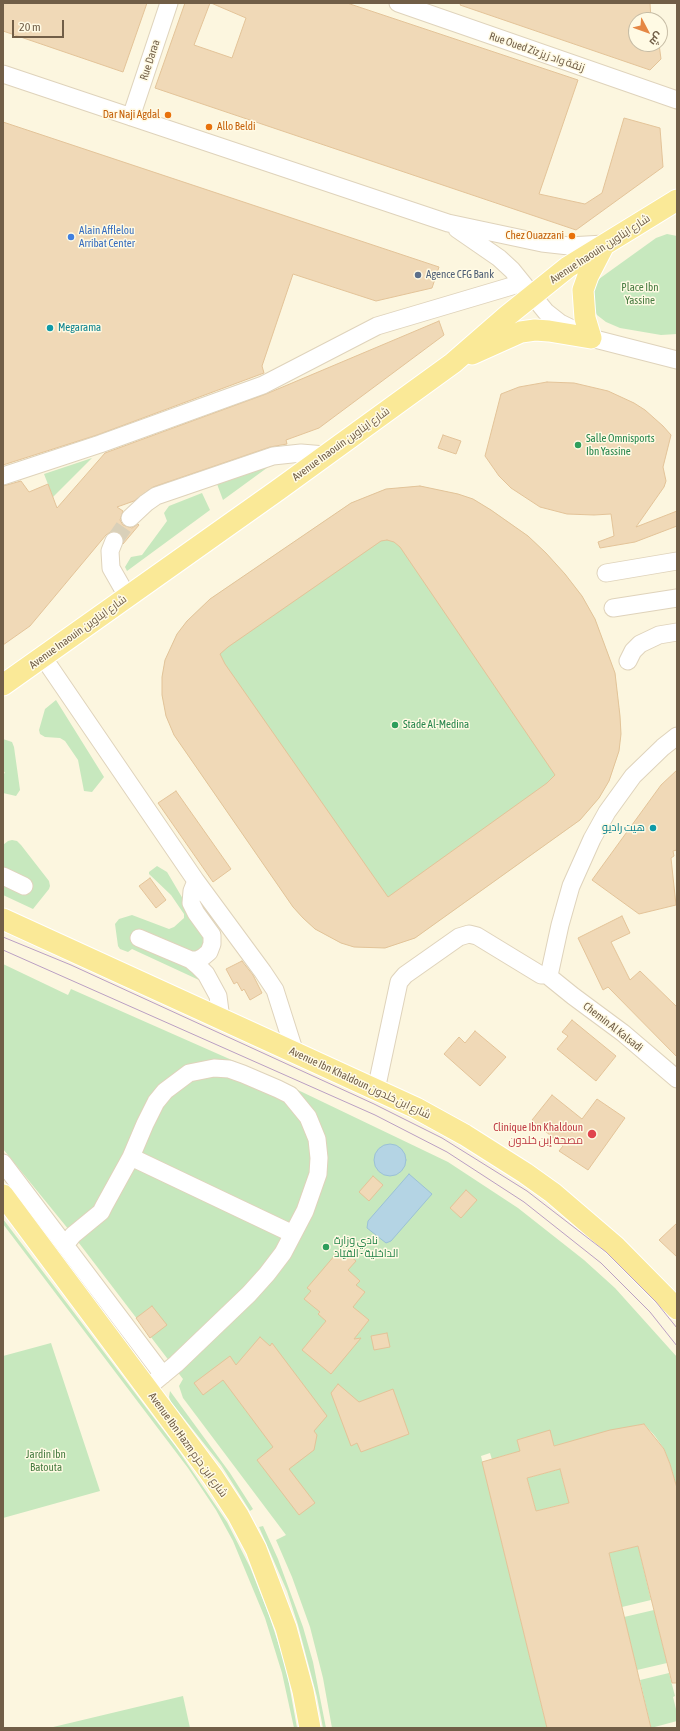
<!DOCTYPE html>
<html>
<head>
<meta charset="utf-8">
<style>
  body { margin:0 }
  #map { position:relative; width:680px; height:1731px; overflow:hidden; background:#fcf6df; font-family:"Asap Condensed",Cairo,sans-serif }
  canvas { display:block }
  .frame { position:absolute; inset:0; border:4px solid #715e47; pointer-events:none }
  .north { position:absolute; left:628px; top:12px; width:40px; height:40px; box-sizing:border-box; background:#fffae4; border:1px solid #c6bca5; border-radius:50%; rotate:131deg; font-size:11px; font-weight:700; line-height:16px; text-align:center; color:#715e47 }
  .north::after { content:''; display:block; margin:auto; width:14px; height:18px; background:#e58744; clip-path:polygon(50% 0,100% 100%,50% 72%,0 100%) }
  .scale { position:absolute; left:12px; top:20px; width:52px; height:18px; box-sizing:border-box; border:2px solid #715e47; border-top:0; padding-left:5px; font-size:12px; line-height:14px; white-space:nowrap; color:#715e47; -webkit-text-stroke:3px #fffae4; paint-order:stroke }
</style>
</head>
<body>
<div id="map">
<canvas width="680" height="1731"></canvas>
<div class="frame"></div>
<div class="north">ش</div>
<div class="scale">20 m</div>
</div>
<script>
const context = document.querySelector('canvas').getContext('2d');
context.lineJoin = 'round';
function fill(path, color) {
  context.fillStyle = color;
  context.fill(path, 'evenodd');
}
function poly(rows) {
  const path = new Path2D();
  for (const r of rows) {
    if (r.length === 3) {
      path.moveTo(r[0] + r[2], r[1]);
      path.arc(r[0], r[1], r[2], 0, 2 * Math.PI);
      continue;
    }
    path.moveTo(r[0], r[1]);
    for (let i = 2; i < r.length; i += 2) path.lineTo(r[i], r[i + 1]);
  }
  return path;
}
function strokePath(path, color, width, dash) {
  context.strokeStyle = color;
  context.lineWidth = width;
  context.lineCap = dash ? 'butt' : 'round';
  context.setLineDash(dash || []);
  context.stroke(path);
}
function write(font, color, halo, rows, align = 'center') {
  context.font = font + ' "Asap Condensed",Cairo,sans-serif';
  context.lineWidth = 3;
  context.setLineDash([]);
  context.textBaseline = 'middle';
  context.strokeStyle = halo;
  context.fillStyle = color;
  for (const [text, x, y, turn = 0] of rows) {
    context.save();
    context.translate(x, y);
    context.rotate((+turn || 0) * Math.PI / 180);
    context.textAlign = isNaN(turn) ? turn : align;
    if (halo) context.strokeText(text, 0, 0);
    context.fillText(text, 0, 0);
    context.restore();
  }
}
const green = poly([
  [667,234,677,236,677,334,661,335,620,328,606,322,597,315,592,306,592,284,656,238],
  [92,458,53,497,44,474],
  [275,462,223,500,217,484],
  [420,486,458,494,473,499,491,510,528,536,546,553,565,574,582,596,595,619,615,673,620,716,621,734,619,751,609,781,599,798,580,820,415,938,385,948,354,947,341,943,315,929,303,918,293,907,174,735,166,716,162,695,162,677,165,660,177,634,187,621,210,599,351,503,386,489],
  [202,493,210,510,127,571,125,567,131,557,142,555,167,521,164,513,169,506],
  [56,700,104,777,92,792,84,791,78,760,65,741,60,738,45,737,40,734,39,730,45,709],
  [3,739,12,742,14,747,20,790,16,796,3,793,3,774,5,773,3,770],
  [12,840,17,841,21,845,49,881,50,886,49,889,33,909,3,895,3,845,8,841],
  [157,866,167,872,170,877,206,938,195,971,199,980,132,949,128,952,120,949,118,946,115,924,119,919,132,915,169,929,174,927,184,918,184,914,171,895,149,874,149,872],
  [3,964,68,995,71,989,277,1080,448,1162,518,1208,584,1260,615,1288,677,1357,677,1488,670,1464,664,1449,655,1436,644,1424,554,1446,549,1431,517,1440,522,1457,514,1453,499,1457,493,1463,490,1453,481,1456,547,1728,332,1728,323,1678,310,1627,292,1577,276,1540,286,1535,183,1398,179,1386,183,1379,69,1230,3,1149],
  [3,1219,176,1447,227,1522,250,1567,269,1615,286,1667,297,1728,294,1728,282,1673,265,1618,233,1541,216,1510,188,1468,3,1224],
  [51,1343,100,1491,3,1518,3,1356],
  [170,1391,230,1473,253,1509,250,1511,221,1465,171,1402,169,1397],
  [560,1469,569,1503,536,1511,527,1478],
  [263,1526,278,1559,303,1627,313,1662,326,1728,323,1728,317,1697,298,1625,287,1591,259,1527],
  [638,1546,651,1600,622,1607,609,1553],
  [654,1610,667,1663,637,1670,624,1617],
  [669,1673,675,1696,673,1697,677,1713,677,1721,651,1728,640,1680],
  [183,1696,190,1728,49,1728]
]);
const water = poly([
  [390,1160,16],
  [409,1174,432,1194,391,1241,386,1243,367,1228,368,1221,409,1174]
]);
const building = poly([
  [3,3,147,3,123,72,3,31,3,3],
  [185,3,210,3,194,45,232,58,246,18,211,3,347,3,578,80,539,194,585,204,602,193,624,118,660,128,663,167,576,230,155,88,185,3],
  [461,3,650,3,651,20,636,20,636,44,659,44,661,59,650,70,460,5,461,3],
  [3,122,439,267,432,288,376,301,293,274,262,366,264,373,97,435,3,465,3,122],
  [439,321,444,335,319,428,286,440,287,444,270,447,153,487,134,501,117,507,123,511,120,520,123,525,132,528,138,524,139,525,123,544,122,535,118,532,112,531,106,535,30,626,3,645,3,486,21,481,29,492,48,484,57,508,105,453,266,394,439,321],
  [547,382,574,383,608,391,634,403,645,410,663,426,671,435,663,467,666,481,664,487,636,527,677,511,677,526,635,542,600,548,598,542,614,536,611,514,594,515,567,514,540,507,511,488,499,476,485,456,501,394,519,387,547,382],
  [443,435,461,441,456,454,438,448,443,435],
  [420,486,458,494,473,499,491,510,528,536,546,553,565,574,582,596,595,619,615,673,620,716,621,734,619,751,609,781,599,798,580,820,415,938,385,948,354,947,341,943,315,929,303,918,293,907,174,735,166,716,162,695,162,677,165,660,177,634,187,621,210,599,351,503,386,489,420,486],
  [387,540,394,542,400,547,555,775,547,783,388,897,225,664,220,654,228,647,381,541,387,540],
  [677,770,677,850,673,851,674,856,671,858,676,905,639,914,592,880,661,785,677,770],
  [176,791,231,869,213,882,158,803,176,791],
  [150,878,166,900,156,908,139,886,150,878],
  [622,916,630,933,611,942,630,980,640,971,677,1007,677,1057,608,987,603,990,578,938,622,916],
  [242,961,253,975,262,993,250,1000,244,989,242,991,237,982,234,984,226,969,242,961],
  [572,1020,616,1056,596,1081,557,1049,568,1036,562,1032,572,1020],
  [475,1031,506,1057,480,1086,444,1054,459,1037,465,1043,475,1031],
  [552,1095,582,1119,597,1099,625,1118,588,1170,559,1151,563,1146,532,1120,552,1095],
  [373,1176,383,1185,369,1201,359,1192,373,1176],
  [466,1190,477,1200,461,1218,450,1208,466,1190],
  [677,1223,677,1257,659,1240,677,1223],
  [341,1248,356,1261,348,1270,360,1281,356,1285,365,1292,353,1307,369,1320,354,1339,361,1338,331,1374,302,1350,326,1321,318,1314,320,1312,304,1299,311,1291,307,1288,341,1248],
  [152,1306,167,1325,150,1338,136,1318,152,1306],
  [387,1333,390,1347,374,1350,371,1336,387,1333],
  [260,1337,270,1346,272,1343,327,1416,314,1431,317,1435,314,1450,289,1469,315,1503,299,1515,257,1460,273,1447,223,1380,203,1395,194,1383,230,1356,236,1365,260,1337],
  [338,1384,359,1402,393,1389,409,1434,361,1452,357,1443,351,1446,331,1393,338,1384],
  [644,1424,664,1449,670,1464,677,1488,677,1683,672,1683,638,1546,609,1553,651,1728,547,1728,482,1462,520,1451,517,1440,550,1430,554,1446,610,1430,644,1424],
  [560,1469,569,1503,536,1511,527,1478,560,1469]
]);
const minorTunnel = poly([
  [114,541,130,518]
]);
const minor = poly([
  [398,3,677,100],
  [3,74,448,223,542,243,569,246,604,244],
  [131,117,169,3],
  [457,229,499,258,512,270,546,312,560,323,591,338,677,360],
  [3,476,100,444,263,385,377,326,522,283],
  [130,518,146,503,156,496,273,456,301,453,325,455],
  [114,541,110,551,111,568,127,596],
  [606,573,677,561],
  [613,608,677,598],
  [43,657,196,881,263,972,275,990,295,1053],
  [628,661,633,651,640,644,659,635,677,632],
  [3,876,24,886],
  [139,938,191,960,198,966,206,974,218,996,221,1019],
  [191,960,197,960,203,957,209,952,212,944,212,935,196,913,191,903,192,891,196,881],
  [547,975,550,971,560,925,571,886,592,839,607,812,633,776,663,747,677,736],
  [547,975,573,996,623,1033,677,1079],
  [376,1090,399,982,405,975,459,937,469,934,477,936,541,975,547,975],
  [131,1157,293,1234],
  [3,1163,163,1375],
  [65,1245,73,1235,101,1212,104,1206,131,1157,145,1124,156,1102,165,1091,189,1073,214,1068,229,1069,243,1074,278,1089,290,1095,308,1117,317,1139,319,1158,318,1174,305,1211,283,1253,267,1274,249,1294,176,1364,147,1388]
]);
const major = poly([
  [472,354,521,332,535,330,549,331,591,338,585,318,583,290,588,276,604,245],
  [3,685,278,490,453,363,507,316,568,267,677,200],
  [3,919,416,1108,465,1135,525,1173,553,1193,616,1247,677,1309],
  [3,1195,213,1477,238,1515,256,1549,286,1628,303,1691,310,1728]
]);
const tram = poly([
  [3,937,71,965,374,1104,442,1138,527,1191,606,1252,656,1302,677,1328],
  [3,950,375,1115,447,1152,524,1202,601,1263,650,1312,677,1346]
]);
const markers = [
  [168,115,4,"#e8710a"],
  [209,127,4,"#e8710a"],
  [572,236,4,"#e8710a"],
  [71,237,4,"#3f7fe0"],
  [418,275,4,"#5c6f8a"],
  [50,328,4,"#0f9aa8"],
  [578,445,4,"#2e9e5b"],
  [395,725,4,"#2e9e5b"],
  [653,828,4,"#0f9aa8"],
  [592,1134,5,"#e0444e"],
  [326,1247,4,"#2e9e5b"]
];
const streetNames = [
  ["Rue Oued Ziz زنقة واد زيز",537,52,19],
  ["Rue Daraa",150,60,-72],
  ["Avenue Inaouin شارع ايناوين",600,249,-33],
  ["Avenue Inaouin شارع ايناوين",341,444,-36],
  ["Avenue Inaouin شارع ايناوين",78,632,-36],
  ["Chemin Al Kalsadi",613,1027,38],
  ["Avenue Ibn Khaldoun شارع ابن خلدون",360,1083,25],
  ["Avenue Ibn Hazm شارع ابن حزم",188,1445,54]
];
const foodNames = [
  ["Dar Naji Agdal",160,115],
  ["Allo Beldi",217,127,"left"],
  ["Chez Ouazzani",564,236]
];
const shopNames = [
  ["Alain Afflelou",79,231],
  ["Arribat Center",79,244]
];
const serviceNames = [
  ["Agence CFG Bank",426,275]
];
const parkNames = [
  ["Place Ibn",640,288],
  ["Yassine",640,301],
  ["Jardin Ibn",46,1455],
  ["Batouta",46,1468]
];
const cultureNames = [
  ["Megarama",58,328],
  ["هيت راديو",645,828,"right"]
];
const leisureNames = [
  ["Salle Omnisports",586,439],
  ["Ibn Yassine",586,452],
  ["Stade Al-Medina",403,725],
  ["نادي وزارة",334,1241],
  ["الداخلية - القيّاد",334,1254]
];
const healthNames = [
  ["Clinique Ibn Khaldoun",583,1128],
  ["مصحة إبن خلدون",583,1141]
];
fill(green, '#c7e8be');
fill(water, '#b4d4e4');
strokePath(water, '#9bc1d6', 1);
fill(building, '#f0d9b7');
strokePath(building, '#e3c398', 1);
strokePath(minorTunnel, '#d9d0b9', 17, [17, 8]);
strokePath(minor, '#dfd3bb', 19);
strokePath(major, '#fff', 23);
strokePath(minor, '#fff', 17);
strokePath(major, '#fae997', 21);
strokePath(tram, '#ba9fc3', 1);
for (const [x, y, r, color] of markers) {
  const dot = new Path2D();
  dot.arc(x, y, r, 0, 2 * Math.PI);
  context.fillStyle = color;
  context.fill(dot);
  strokePath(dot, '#fffae4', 1.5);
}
write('11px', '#715e47', '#fffae4', streetNames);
write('11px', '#c56008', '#fffae4', foodNames, 'right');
write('11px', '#366cbe', '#fffae4', shopNames, 'left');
write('11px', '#4e5e75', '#fffae4', serviceNames, 'left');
write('11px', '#487c42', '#fffae4', parkNames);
write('11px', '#0d838f', '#fffae4', cultureNames, 'left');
write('11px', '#27864d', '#fffae4', leisureNames, 'left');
write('11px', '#be3a42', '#fffae4', healthNames, 'right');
</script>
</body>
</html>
